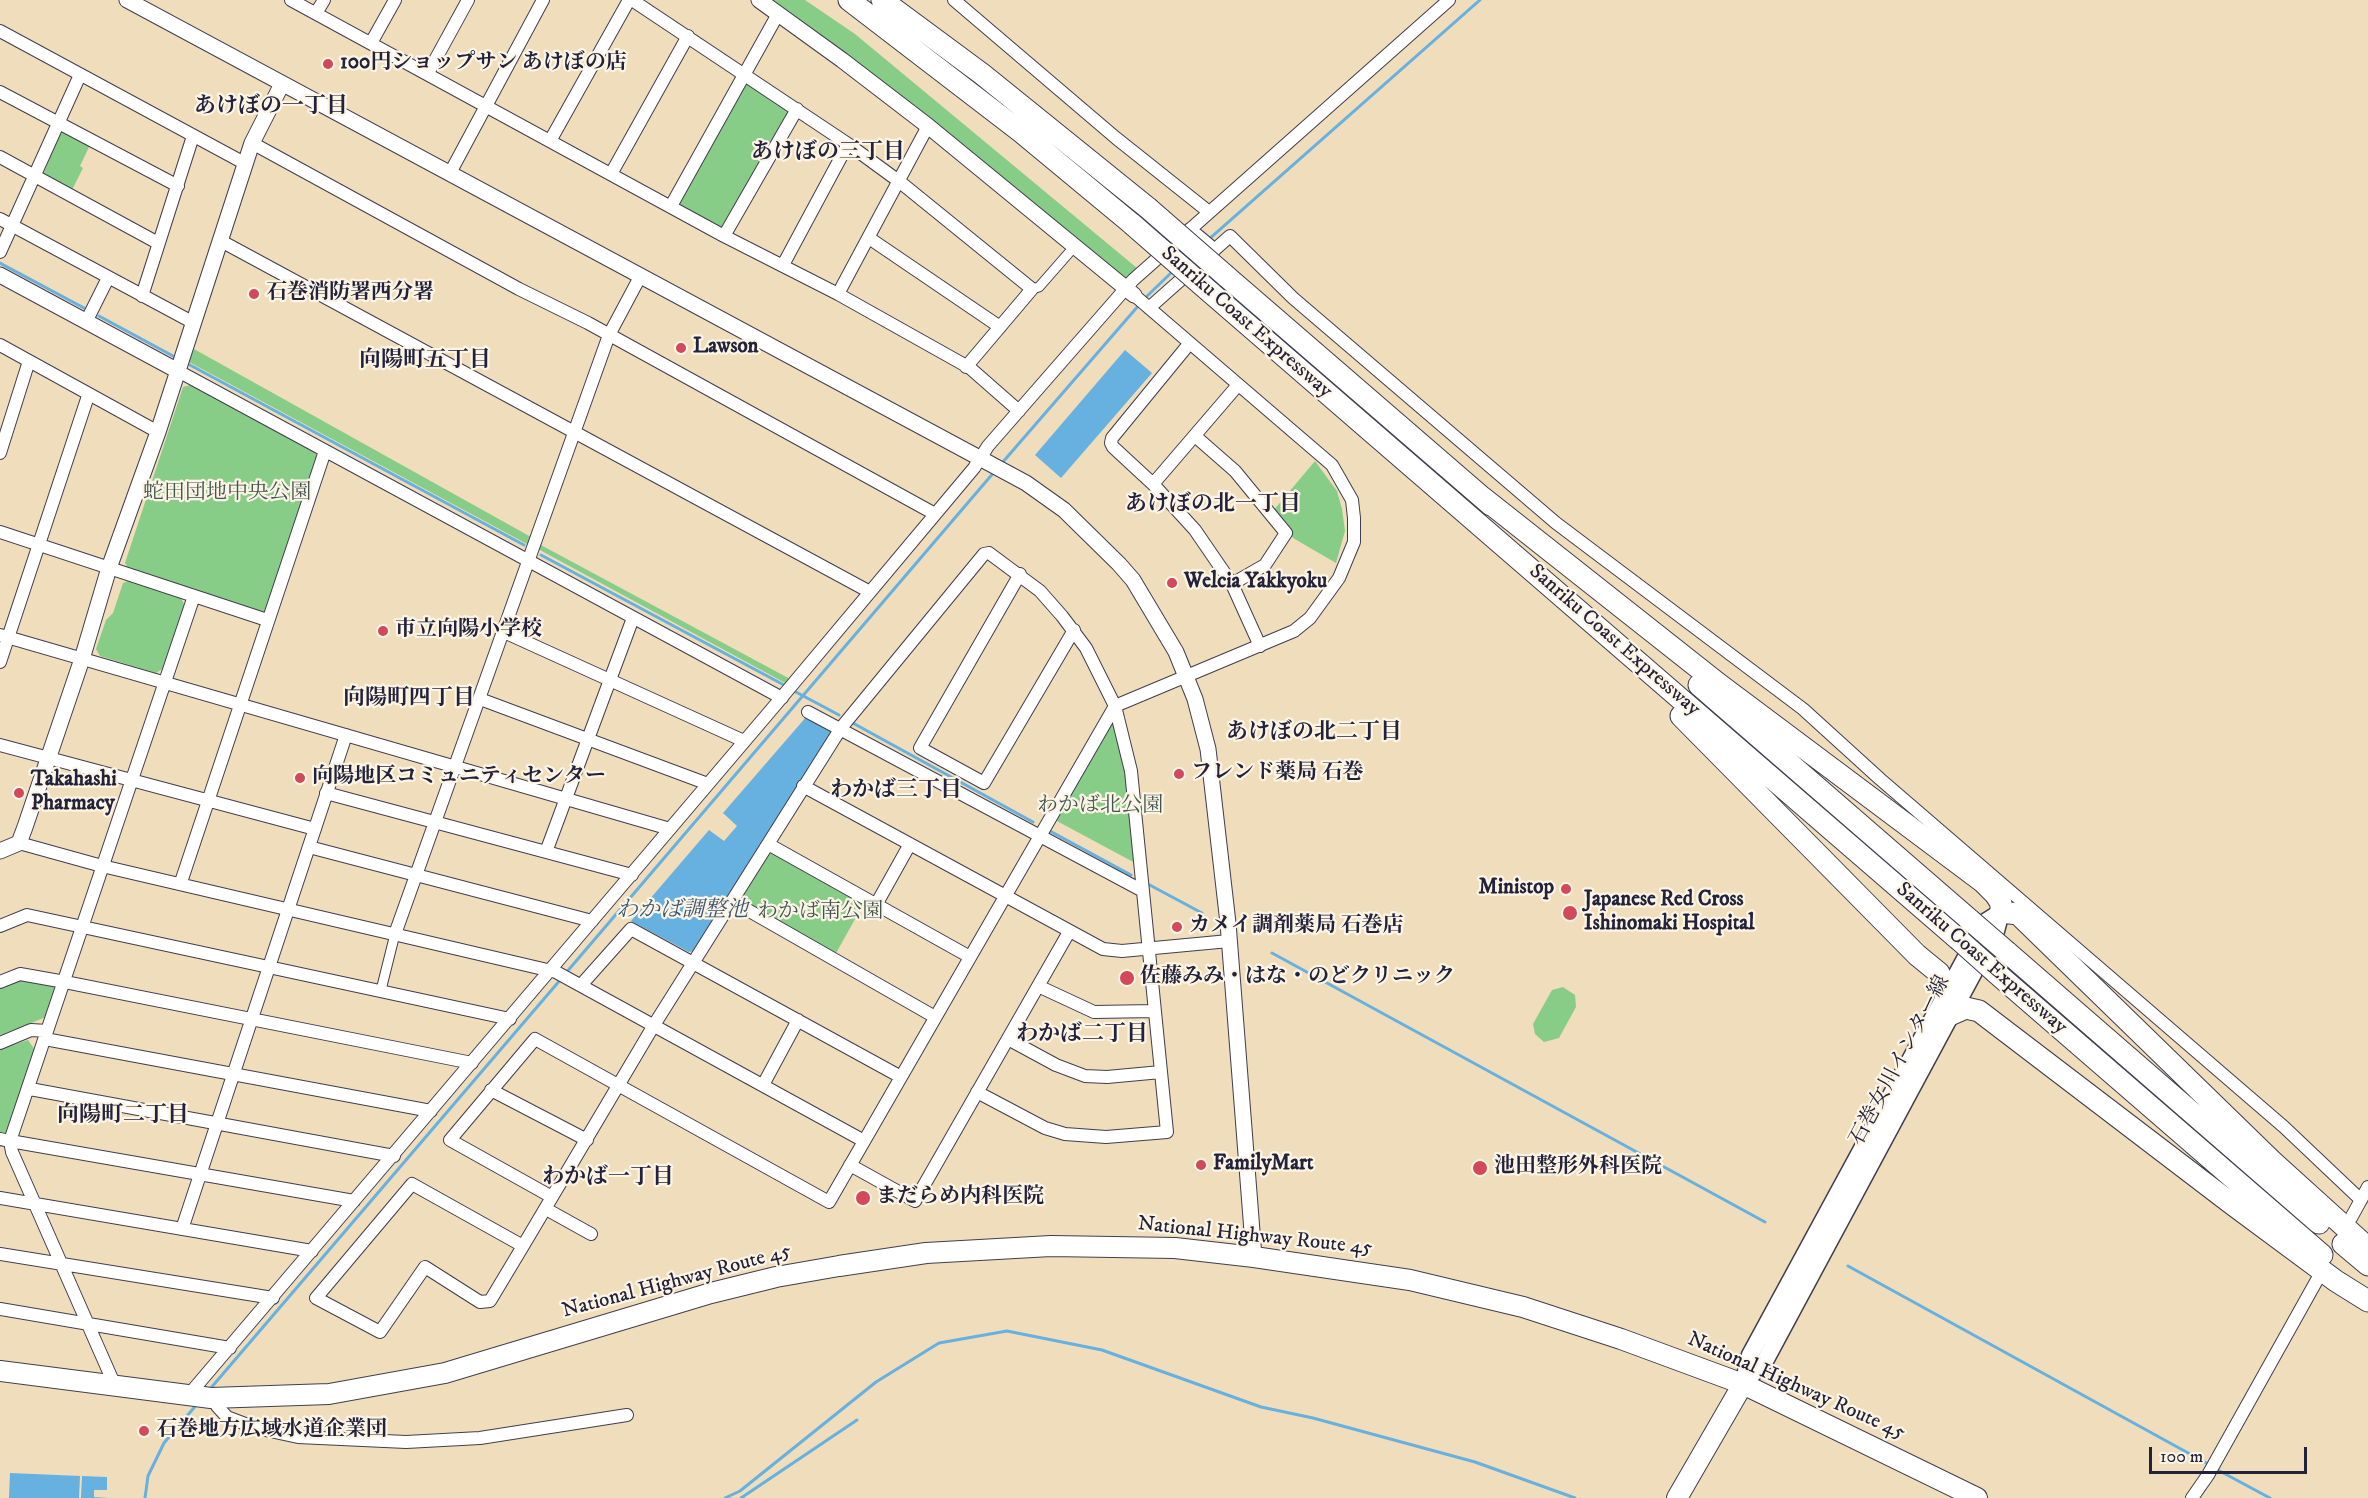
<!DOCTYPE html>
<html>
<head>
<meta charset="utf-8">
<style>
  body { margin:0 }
  #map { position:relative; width:2368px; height:1498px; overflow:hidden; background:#f0ddbc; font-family:"IM FELL DW Pica",serif }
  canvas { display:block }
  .scale { position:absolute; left:2149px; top:1447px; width:158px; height:27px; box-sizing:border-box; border:3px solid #22223b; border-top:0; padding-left:8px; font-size:18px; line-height:21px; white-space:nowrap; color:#22223b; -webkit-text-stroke:4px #fcf5e5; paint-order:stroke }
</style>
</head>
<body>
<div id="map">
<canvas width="2368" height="1498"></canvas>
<div class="scale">100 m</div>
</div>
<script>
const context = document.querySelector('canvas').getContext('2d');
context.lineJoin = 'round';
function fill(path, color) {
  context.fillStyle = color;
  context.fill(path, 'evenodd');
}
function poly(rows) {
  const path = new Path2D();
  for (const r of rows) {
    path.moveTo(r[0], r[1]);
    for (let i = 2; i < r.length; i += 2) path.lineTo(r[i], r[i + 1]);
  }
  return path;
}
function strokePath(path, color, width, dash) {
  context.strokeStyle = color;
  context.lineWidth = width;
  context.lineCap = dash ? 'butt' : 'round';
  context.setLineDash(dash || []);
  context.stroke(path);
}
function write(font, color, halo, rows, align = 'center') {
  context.font = font + ' "IM FELL DW Pica","Noto Serif JP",serif';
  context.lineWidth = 4.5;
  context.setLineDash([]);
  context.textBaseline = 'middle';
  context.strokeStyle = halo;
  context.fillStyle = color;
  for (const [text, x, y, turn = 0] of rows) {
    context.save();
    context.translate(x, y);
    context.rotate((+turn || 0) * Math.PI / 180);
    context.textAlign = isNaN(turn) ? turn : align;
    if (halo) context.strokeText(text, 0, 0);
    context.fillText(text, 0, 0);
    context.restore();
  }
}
const green = poly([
  [769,0,805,0,855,34,1137,268,1127,278,1122,277],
  [745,73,797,109,724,236,671,206],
  [65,131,90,145,80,166,83,168,72,190,43,175,60,133],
  [194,349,531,537,527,544,189,362],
  [190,385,315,452,318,460,266,610,259,614,129,570,125,563,183,387],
  [1315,461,1337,491,1342,509,1345,531,1336,563,1293,538,1273,511],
  [539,544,792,680,787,684,538,549],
  [128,581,181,598,185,606,164,668,156,673,100,656,96,649,106,620,113,613,123,583],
  [1111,722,1116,722,1124,754,1137,864,1055,820],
  [772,853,864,903,835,955,740,899,768,854],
  [22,978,55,984,57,988,48,1016,0,1036,0,987],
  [1563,987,1575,995,1576,1007,1559,1038,1544,1042,1535,1034,1533,1024,1552,990],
  [28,1040,37,1053,10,1133,0,1135,0,1049]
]);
const water = poly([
  [1125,350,1152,373,1061,478,1035,455],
  [807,716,830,727,830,733,694,951,689,952,631,921,709,830,724,841,737,826,723,813],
  [10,1473,80,1476,79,1498,9,1498],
  [82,1476,107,1477,107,1490,94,1490,94,1497,109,1498,81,1498]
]);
const stream = poly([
  [1209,239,1480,0],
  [0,263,84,308],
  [1143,300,1173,271],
  [99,316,173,356],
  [190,365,524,545],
  [1002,463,1139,305],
  [541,555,784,685],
  [794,691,839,715],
  [851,722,1033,822],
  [1048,830,1131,875],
  [1146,883,1202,913],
  [1272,953,1765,1222],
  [565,974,995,471],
  [1848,1266,2210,1465],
  [210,1389,561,979],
  [2216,1469,2270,1498],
  [145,1498,148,1476,164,1443,198,1403],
  [725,1498,740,1491,876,1382,939,1343,1007,1331,1102,1350,1261,1407,1313,1418,1475,1462,1575,1498],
  [741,1498,857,1420]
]);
const pedestrian = poly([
  [1032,289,1039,287,1074,247],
  [381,990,395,934]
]);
const minor = poly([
  [291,0,724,236,838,294,970,368,1019,411],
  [632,0,848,144,900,182,1032,289,966,367],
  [954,0,1116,138,1209,212],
  [316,13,324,0],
  [0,31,246,164],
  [371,43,395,0],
  [428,73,468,0],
  [0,92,178,186],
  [550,141,629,0],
  [252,143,519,289,588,323,935,514],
  [0,157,158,243],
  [450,173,543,0],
  [611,174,688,36],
  [671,206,778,14],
  [0,219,194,323],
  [1190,229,1214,249],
  [724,236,797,109],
  [869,238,1000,327],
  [221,241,870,592],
  [0,252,80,75],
  [783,265,848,144],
  [838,294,928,126],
  [142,296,193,136],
  [1149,308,1230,236,1293,298,1556,523,1803,709,1880,779,2284,1127,2361,1200],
  [86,322,108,278],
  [1189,344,1112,438,1111,443,1113,447,1153,484,1195,530,1232,584,1260,646],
  [0,345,158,432],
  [178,371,782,698],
  [1195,436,1235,471,1286,533,1265,565,1232,584],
  [0,453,29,361],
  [1153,484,1238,385],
  [0,532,267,620],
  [1020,574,920,748,984,783,1074,630],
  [504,632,744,741],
  [0,635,670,829],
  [0,662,88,396],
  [480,699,708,784],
  [808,712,1143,891],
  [0,745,315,829],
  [803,786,1103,949,1122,951,1229,941],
  [326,793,632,875],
  [19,843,102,866,556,972,864,1141],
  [768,844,970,957],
  [309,847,592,921],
  [546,852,633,618],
  [181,882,325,451],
  [732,901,935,1017],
  [877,903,910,844],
  [0,926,27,915,510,1019],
  [395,934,609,335,641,275],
  [0,982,20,974,65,982,472,1063],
  [582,984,631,929,901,1077],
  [1038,986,1094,1012,1155,1011],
  [47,1031,10,1141,354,1201],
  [45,1039,431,1111],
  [1008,1039,1056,1065,1085,1076,1107,1077,1161,1072],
  [0,1043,31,1030,47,1031,194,596],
  [763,1085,798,1020],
  [30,1089,394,1156],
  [491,1090,587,1140],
  [0,1139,10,1141,12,1152,116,1388],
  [850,1165,915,1201,1069,932],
  [552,1197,450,1140,535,1039,829,1202,1115,706,1294,631,1310,618,1339,578,1354,542,1354,518,1352,500,1332,465,1134,295],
  [0,1198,312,1251],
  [546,1209,591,1234],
  [2351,1218,2368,1187],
  [182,1229,346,735],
  [523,1246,490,1301,480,1302,425,1267,380,1332,316,1298,412,1184,523,1246,654,1025,841,728,984,554,989,553,1040,591,1062,616,1086,648,1115,706,1131,771,1167,1132,1106,1137,1065,1134,1045,1128,977,1092],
  [0,1254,273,1298],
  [0,1309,230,1348],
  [187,1397,777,703,974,468,988,446,1133,280,1449,0],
  [214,1398,217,1406,227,1417,256,1428,298,1437,406,1442,480,1438,627,1415],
  [2192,1498,2208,1475,2317,1280]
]);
const tertiary = poly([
  [127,0,1026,483,1064,510,1119,564,1133,580,1176,652,1195,699,1208,749,1228,923,1254,1257],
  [759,0,842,60,928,126,1134,295],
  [0,275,178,371],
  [0,851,19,843,25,827,82,659,109,568,158,432,252,143,282,84]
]);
const secondary = poly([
  [1744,1383,1765,1361,1996,931,2001,912],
  [1743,1384,1750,1355,1985,922,2001,912]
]);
const trunk = poly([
  [0,1371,211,1398,329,1394,445,1373,711,1293,776,1277,839,1266,926,1253,1051,1246,1175,1248,1254,1257,1410,1280,1523,1307,1621,1339,1743,1384,1977,1498],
  [1677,1498,1743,1384]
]);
const motorway = poly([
  [849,0,1021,132,1132,224],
  [882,0,982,74,1148,208],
  [1226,276,1491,505],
  [1210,292,1958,939],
  [1482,497,1720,685,1983,882,1995,894,2001,903,2001,912,2018,914,2272,1161,2368,1248],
  [1699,685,1970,920],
  [1681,716,1917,955,1939,973,1944,982,1945,996],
  [2007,952,2319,1223],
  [1995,972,2322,1255],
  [1950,1015,1966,1008,1979,1011,2232,1204,2336,1281,2368,1301],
  [2343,1244,2368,1265]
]);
const motorwayBridge = poly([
  [1148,208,1226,276],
  [1132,224,1210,292],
  [1970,920,2007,952],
  [1958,939,1995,972]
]);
const markers = [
  [328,64,6,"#d1495b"],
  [254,294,6,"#d1495b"],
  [681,348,6,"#d1495b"],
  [1172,583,6,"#d1495b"],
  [383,631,6,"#d1495b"],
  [1179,774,6,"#d1495b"],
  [300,778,6,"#d1495b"],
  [19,793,6,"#d1495b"],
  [1566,889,6,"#d1495b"],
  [1570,913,8,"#d1495b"],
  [1177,927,6,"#d1495b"],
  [1127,978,8,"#d1495b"],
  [1201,1165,6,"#d1495b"],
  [1480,1168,8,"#d1495b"],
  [863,1198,8,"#d1495b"],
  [144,1431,6,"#d1495b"]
];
const poiNames = [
  ["100円ショップサン あけぼの店",340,64],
  ["石巻消防署西分署",266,294],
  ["Lawson",693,348],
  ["Welcia Yakkyoku",1184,583],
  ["市立向陽小学校",395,631],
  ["フレンド薬局 石巻",1191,774],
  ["向陽地区コミュニティセンター",312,778],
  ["Takahashi",31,781],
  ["Pharmacy",31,805],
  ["Ministop",1554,889,"right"],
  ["Japanese Red Cross",1584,901],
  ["Ishinomaki Hospital",1584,925],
  ["カメイ調剤薬局 石巻店",1189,927],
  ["佐藤みみ・はな・のどクリニック",1140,978],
  ["FamilyMart",1213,1165],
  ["池田整形外科医院",1494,1168],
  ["まだらめ内科医院",876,1198],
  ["石巻地方広域水道企業団",156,1431]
];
const streetNames = [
  ["Sanriku Coast Expressway",1246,323,41],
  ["Sanriku Coast Expressway",1614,641,41],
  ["Sanriku Coast Expressway",1981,959,41],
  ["石巻女川インター線",1901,1061,-62],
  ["National Highway Route 45",1255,1237,6],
  ["National Highway Route 45",677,1282,-15],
  ["National Highway Route 45",1796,1387,24]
];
const parkNames = [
  ["蛇田団地中央公園",227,494],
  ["わかば北公園",1100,807],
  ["わかば南公園",820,913]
];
const neighbourhoodNames = [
  ["あけぼの一丁目",271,107],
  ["あけぼの三丁目",828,153],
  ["向陽町五丁目",425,361],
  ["あけぼの北一丁目",1213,505],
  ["向陽町四丁目",409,699],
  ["あけぼの北二丁目",1314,733],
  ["わかば三丁目",896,791],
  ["わかば二丁目",1082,1035],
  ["向陽町二丁目",123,1116],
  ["わかば一丁目",608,1178]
];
const waterNames = [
  ["わかば調整池",682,911]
];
fill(green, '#88cd87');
fill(water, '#66b1df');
strokePath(stream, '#66b1df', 3);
strokePath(pedestrian, '#413e4e', 11);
strokePath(minor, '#413e4e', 14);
strokePath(tertiary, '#413e4e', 17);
strokePath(secondary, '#413e4e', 19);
strokePath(trunk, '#413e4e', 22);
strokePath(motorway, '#413e4e', 23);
strokePath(pedestrian, '#fff', 9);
strokePath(minor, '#fff', 12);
strokePath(tertiary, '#fff', 15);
strokePath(secondary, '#fff', 16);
strokePath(trunk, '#fff', 20);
strokePath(motorway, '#fff', 21);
strokePath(motorwayBridge, '#413e4e', 23, []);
strokePath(motorwayBridge, '#fff', 21);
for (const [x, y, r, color] of markers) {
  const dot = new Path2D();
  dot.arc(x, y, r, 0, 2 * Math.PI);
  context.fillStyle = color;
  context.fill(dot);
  strokePath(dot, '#fcf5e5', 2);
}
write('bold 21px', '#22223b', '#fcf5e5', poiNames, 'left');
write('21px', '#22223b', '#fcf5e5', streetNames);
write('21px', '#415552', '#fcf5e5', parkNames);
write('bold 22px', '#22223b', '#fcf5e5', neighbourhoodNames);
write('italic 22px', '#3a5474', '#fcf5e5', waterNames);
</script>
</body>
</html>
